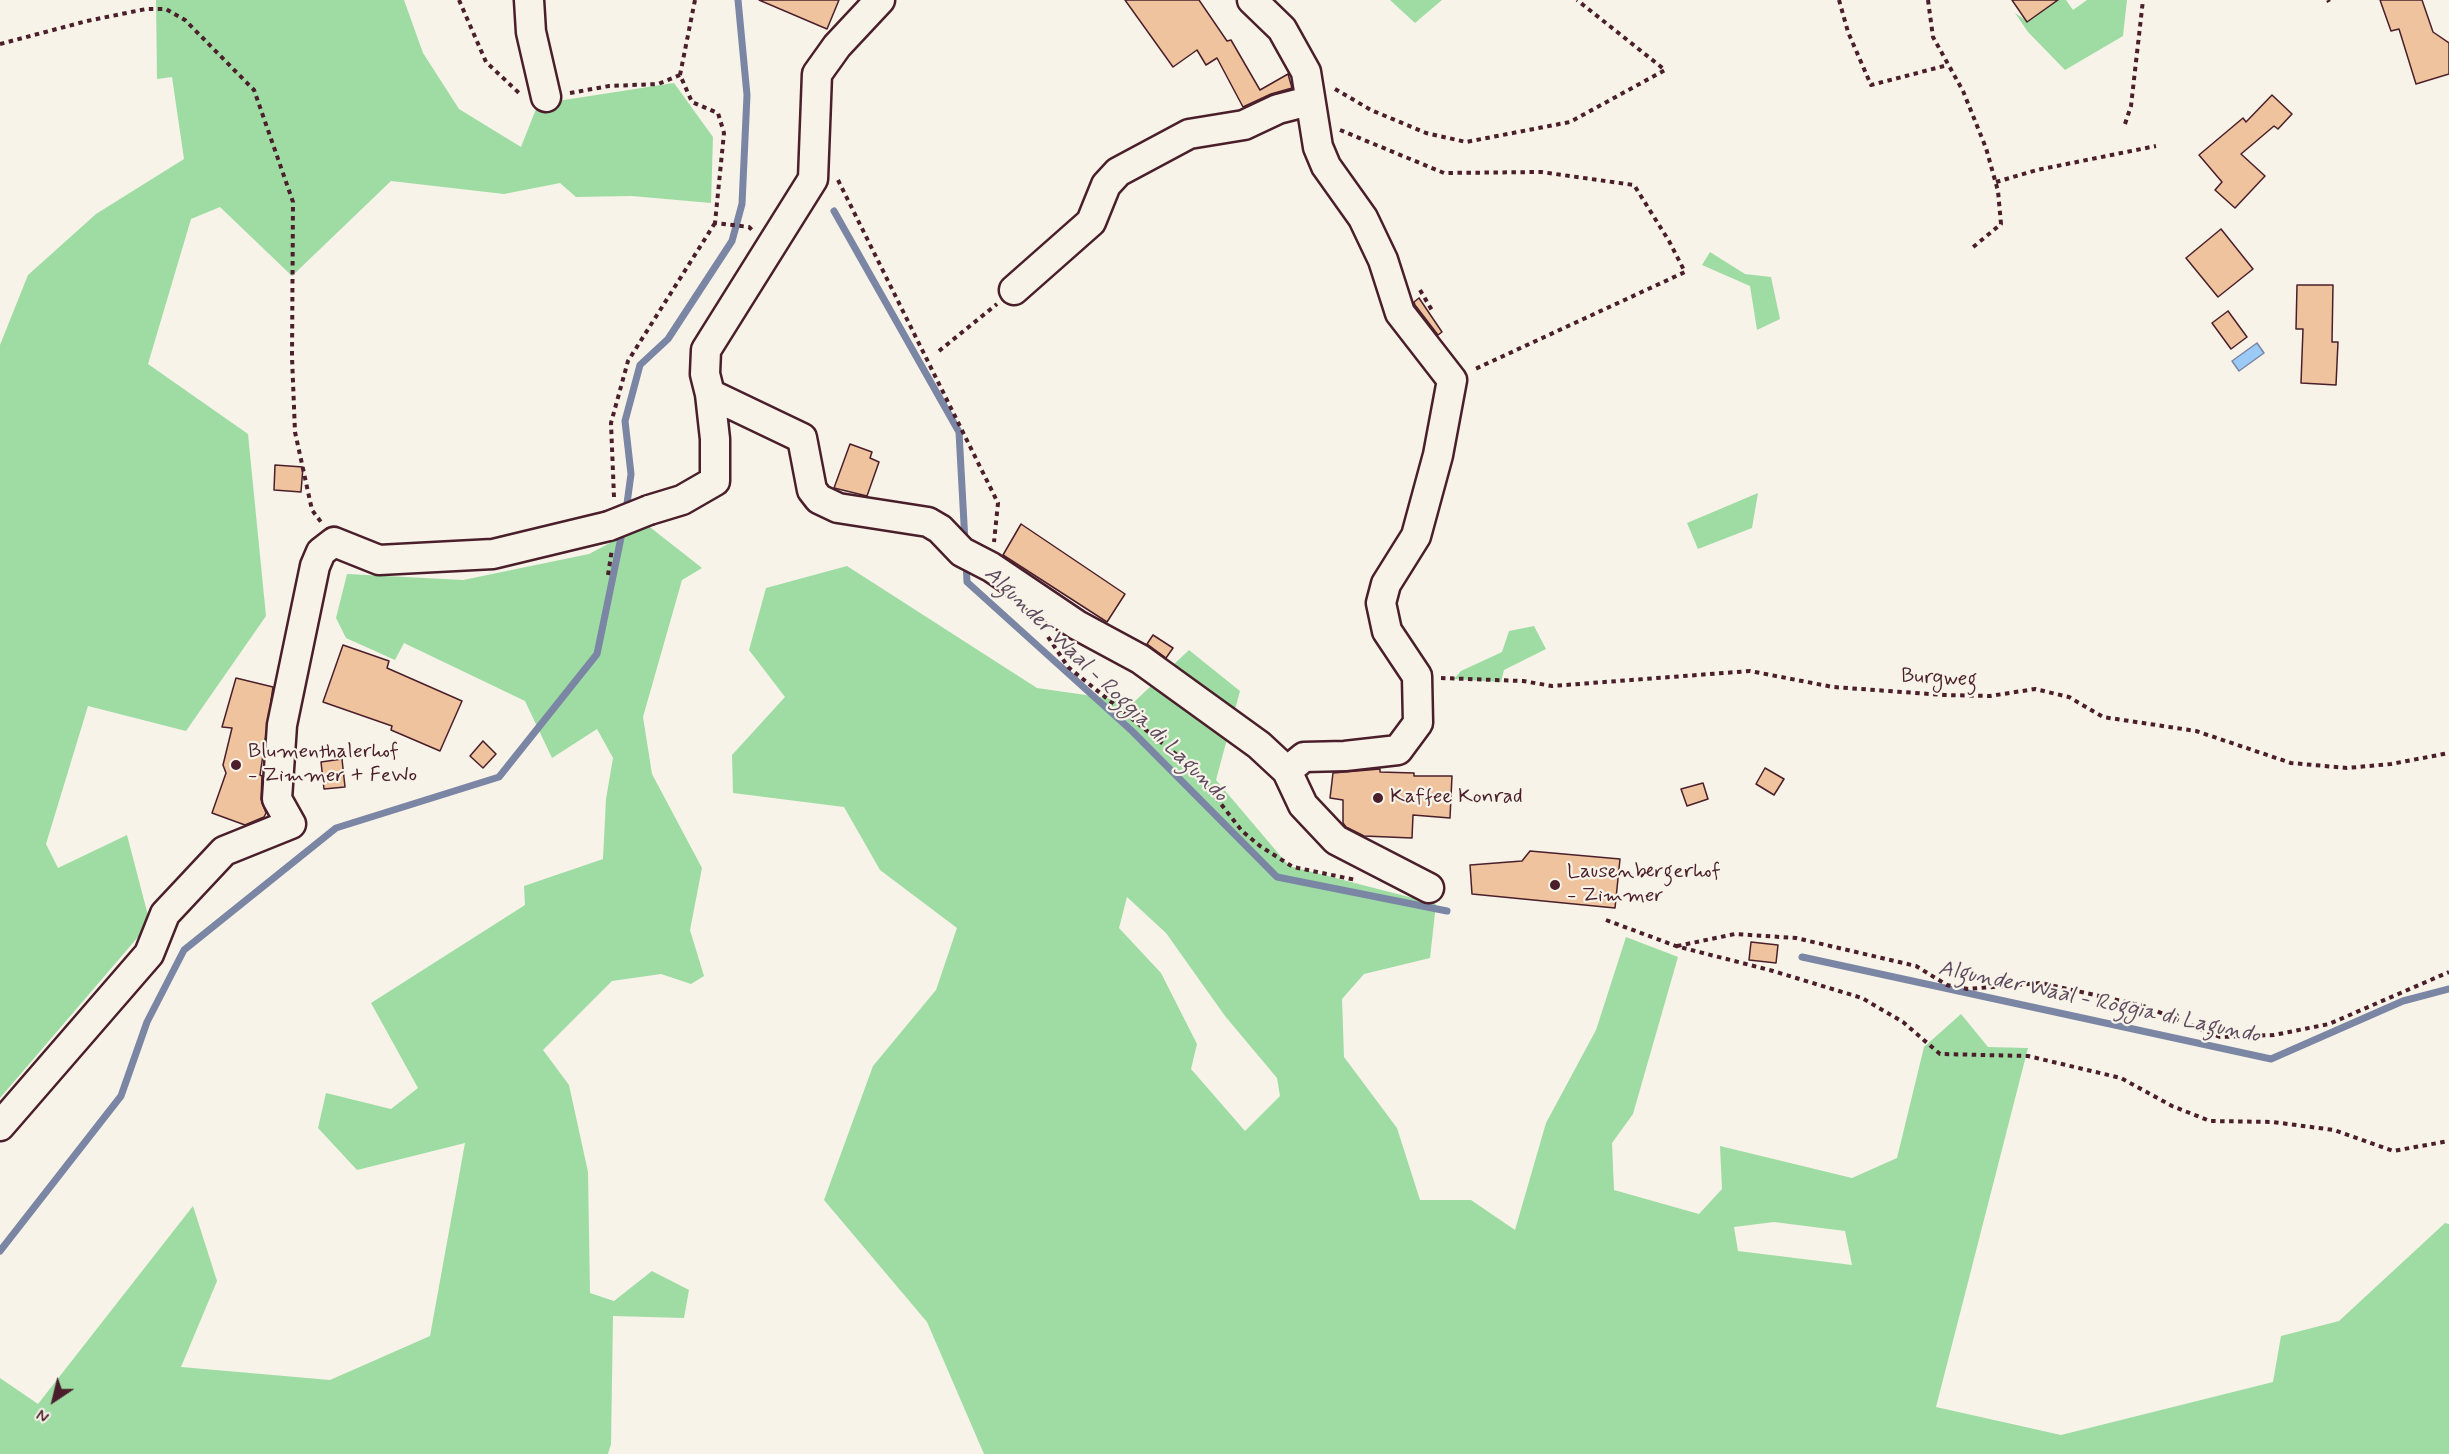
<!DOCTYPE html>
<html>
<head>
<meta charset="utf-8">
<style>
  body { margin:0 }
  #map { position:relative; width:2449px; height:1454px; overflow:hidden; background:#f7f3e8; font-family:Mynerve,sans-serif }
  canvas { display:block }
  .north { position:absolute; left:24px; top:1370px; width:60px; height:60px; -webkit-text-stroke:4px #f7f3e8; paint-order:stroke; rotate:215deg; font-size:16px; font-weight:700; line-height:24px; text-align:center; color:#4a1f2b }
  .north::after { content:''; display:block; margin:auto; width:21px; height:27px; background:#4a1f2b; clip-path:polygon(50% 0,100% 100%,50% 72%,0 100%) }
</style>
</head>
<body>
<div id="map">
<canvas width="2449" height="1454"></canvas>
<div class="north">N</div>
</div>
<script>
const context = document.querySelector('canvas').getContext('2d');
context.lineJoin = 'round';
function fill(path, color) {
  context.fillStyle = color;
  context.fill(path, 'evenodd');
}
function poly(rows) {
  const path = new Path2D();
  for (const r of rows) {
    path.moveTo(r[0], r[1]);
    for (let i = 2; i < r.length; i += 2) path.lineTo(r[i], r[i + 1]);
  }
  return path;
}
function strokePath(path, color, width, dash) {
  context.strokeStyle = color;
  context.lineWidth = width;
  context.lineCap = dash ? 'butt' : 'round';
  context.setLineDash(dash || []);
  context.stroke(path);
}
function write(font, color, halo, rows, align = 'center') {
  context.font = font + ' Mynerve,sans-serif';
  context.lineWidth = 4.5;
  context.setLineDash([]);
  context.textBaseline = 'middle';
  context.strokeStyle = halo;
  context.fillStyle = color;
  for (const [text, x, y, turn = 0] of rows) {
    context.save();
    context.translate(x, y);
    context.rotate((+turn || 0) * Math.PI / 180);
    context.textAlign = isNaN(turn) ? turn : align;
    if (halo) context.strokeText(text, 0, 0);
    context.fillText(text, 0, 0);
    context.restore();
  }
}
const green = poly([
  [156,0,404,0,423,53,459,109,521,147,538,104,674,83,713,137,711,203,632,196,576,197,560,183,504,194,391,181,292,276,220,207,191,219,148,364,248,434,266,616,186,731,88,706,46,844,58,868,127,835,150,923,0,1098,0,345,28,275,96,214,184,159,172,77,157,79],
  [1390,0,1442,0,1415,23],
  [2058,0,2066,0,2073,10,2087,0,2127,0,2123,36,2065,70,2028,32,2015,13,2027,21],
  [1710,252,1745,274,1771,277,1780,319,1757,330,1750,286,1702,265],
  [1758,493,1752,528,1698,549,1687,523],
  [646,524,702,568,682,580,643,717,652,774,702,868,690,930,704,976,691,984,661,974,612,981,543,1050,569,1085,588,1172,590,1293,614,1301,652,1271,689,1290,684,1318,613,1316,611,1444,608,1454,0,1454,0,1378,38,1404,193,1206,217,1281,181,1367,330,1380,430,1336,465,1143,357,1170,318,1128,326,1093,391,1109,418,1088,371,1003,525,905,524,886,603,859,606,799,613,758,597,729,552,758,525,701,404,643,395,660,346,638,336,618,347,574,463,580,589,554],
  [847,566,1037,688,1134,702,1189,650,1240,691,1216,780,1289,866,1436,904,1430,958,1364,974,1342,999,1344,1057,1397,1128,1420,1200,1471,1200,1515,1230,1546,1123,1596,1030,1626,937,1678,957,1633,1114,1612,1143,1614,1190,1699,1214,1722,1189,1720,1146,1852,1178,1897,1158,1924,1047,1961,1014,1988,1047,2028,1048,1936,1407,2061,1435,2273,1382,2281,1336,2339,1321,2445,1223,2449,1224,2449,1454,984,1454,927,1322,824,1200,873,1066,936,990,957,928,880,870,844,807,733,793,732,755,785,697,749,650,766,588],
  [1127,897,1166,933,1225,1016,1277,1078,1280,1096,1245,1131,1191,1069,1197,1044,1161,973,1119,928],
  [1774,1222,1845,1231,1852,1265,1738,1251,1734,1227],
  [1534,626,1546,649,1504,670,1501,682,1454,679,1461,671,1502,652,1509,631]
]);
const water = poly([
  [2257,343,2264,353,2239,371,2232,361,2257,343]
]);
const stream = poly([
  [834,211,959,432,965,542],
  [626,511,631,474,625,421,640,365,668,339,732,241,742,204,747,95,738,0],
  [966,562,967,582,1132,731,1277,877,1447,911],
  [1802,957,2271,1059,2403,1001,2449,989],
  [0,1251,121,1096,147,1022,184,950,336,828,499,777,597,654,623,528]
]);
const building = poly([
  [759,0,839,0,827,29,759,0],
  [1125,0,1199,0,1227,41,1231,40,1260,90,1288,74,1292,88,1271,94,1243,107,1217,58,1206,65,1197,50,1173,67,1125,0],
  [2012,0,2058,0,2027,22,2012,0],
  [2380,0,2422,0,2433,32,2449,43,2449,74,2416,84,2399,29,2391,31,2380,0],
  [2272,95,2292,114,2278,129,2274,126,2241,154,2265,176,2235,208,2215,190,2222,182,2199,155,2243,118,2246,122,2272,95],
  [2221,229,2253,269,2218,297,2186,258,2221,229],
  [2297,285,2333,285,2332,342,2338,342,2336,385,2301,383,2303,329,2296,329,2297,285],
  [1419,298,1442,332,1438,335,1415,305,1414,302,1419,298],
  [2228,311,2247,337,2231,349,2212,323,2228,311],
  [850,444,872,452,870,458,879,462,867,496,834,488,850,444],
  [275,465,303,467,301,492,274,490,275,465],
  [1021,524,1125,594,1107,622,1003,555,1021,524],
  [1153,635,1173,648,1166,658,1147,644,1153,635],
  [343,645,389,661,387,668,462,701,440,751,391,730,392,726,323,702,343,645],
  [236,678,273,687,260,775,262,776,261,799,266,813,264,817,245,825,212,813,226,773,223,765,232,728,222,727,236,678],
  [483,741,496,754,483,768,470,756,483,741],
  [342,759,345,787,324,789,321,762,342,759],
  [1765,768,1784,779,1774,795,1756,784,1765,768],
  [1380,769,1380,772,1414,773,1414,776,1452,776,1450,818,1413,815,1412,838,1364,836,1346,827,1343,823,1343,800,1330,798,1333,773,1380,769],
  [1703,783,1708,799,1687,806,1681,789,1703,783],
  [1530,851,1620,859,1615,908,1472,894,1470,865,1522,861,1530,851],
  [1751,942,1778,945,1776,963,1749,960,1751,942]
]);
const path = poly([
  [459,0,486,62,519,93],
  [1839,0,1848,32,1871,85,1948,65],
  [1928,0,1933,37,1963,91,1986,148,1998,191,2001,224,1972,248],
  [2328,0,2329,2],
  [0,44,87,21,146,9,166,9,185,20,254,90,293,202,292,357,295,432,312,510,321,522],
  [680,75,695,0],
  [1335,89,1371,110,1426,133,1466,142,1570,122,1665,70,1577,0],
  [570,93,609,86,658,84,680,75,692,102,718,113,724,133,715,223,749,227,752,230],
  [2125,124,2131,106,2143,0],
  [1340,130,1444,173,1541,172,1634,185,1669,241,1685,272,1473,370],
  [838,180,998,503,994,542],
  [1996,182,2037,170,2156,146],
  [1420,290,1433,312],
  [939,351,997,304],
  [614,497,611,423,628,361,715,223],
  [608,575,612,549],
  [1048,637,1068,667,1193,768,1242,831,1260,846,1293,867,1356,880],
  [1441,678,1523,681,1552,686,1750,671,1833,687,1944,695,1990,696,2035,689,2069,697,2103,717,2196,731,2291,763,2347,768,2391,764,2449,753],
  [1606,920,1676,946,1773,971,1862,998,1903,1022,1940,1054,2028,1056,2121,1078,2172,1106,2210,1121,2273,1122,2334,1130,2393,1151,2449,1141],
  [1677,946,1735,934,1796,938,1916,966,1947,985,1968,989,2041,983,2144,1006,2220,1037,2274,1035,2329,1024,2449,972]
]);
const minor = poly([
  [529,0,531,32,546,97],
  [1252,0,1282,29,1306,72,1318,147,1326,166,1363,218,1383,260,1400,313,1452,380,1438,455,1416,536,1386,584,1381,603,1387,631,1417,676,1418,723,1398,750,1345,756,1304,757,1287,771,1303,805,1336,840,1429,888],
  [1014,290,1091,222,1106,185,1118,172,1189,134,1244,125,1278,109,1309,101],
  [710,394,802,438,812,490,819,499,838,508,928,522,940,529,962,552,991,567,1077,625,1140,659,1259,745,1287,771],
  [649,510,682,500,715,481,715,439,710,394,705,374,706,350,813,179,817,74,837,46,880,0],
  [0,1126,149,954,165,914,224,851,291,824,277,799,282,725,315,566,321,552,334,542,379,560,493,554,609,526]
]);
const minorBridge = poly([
  [609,526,649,510]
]);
const markers = [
  [236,765,6,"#4a1f2b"],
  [1378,798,6,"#4a1f2b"],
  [1555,885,6,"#4a1f2b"]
];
const streetNames = [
  ["Burgweg",1939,679,3]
];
const poiNames = [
  ["Blumenthalerhof",248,753],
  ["- Zimmer + FeWo",248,777],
  ["Kaffee Konrad",1390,798],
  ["Lausenbergerhof",1567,873],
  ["- Zimmer",1567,897]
];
const waterNames = [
  ["Algunder Waal - Roggia di Lagundo",1105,685,44],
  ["Algunder Waal - Roggia di Lagundo",2099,1003,12]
];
fill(green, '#9edca4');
fill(water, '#9ccaf7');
strokePath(water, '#7b86a5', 1.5);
strokePath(stream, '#7b86a5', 7);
fill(building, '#eec39d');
strokePath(building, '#4a1f2b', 1.5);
strokePath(minor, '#4a1f2b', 33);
strokePath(path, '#4a1f2b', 4, [4.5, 4.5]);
strokePath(minor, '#f7f3e8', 28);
strokePath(minorBridge, '#4a1f2b', 33, []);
strokePath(minorBridge, '#f7f3e8', 28);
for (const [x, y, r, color] of markers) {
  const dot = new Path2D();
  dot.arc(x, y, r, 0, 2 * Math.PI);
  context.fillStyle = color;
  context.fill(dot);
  strokePath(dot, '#f7f3e8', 2);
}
write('21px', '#4a1f2b', '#f7f3e8', streetNames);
write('21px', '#4a1f2b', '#f7f3e8', poiNames, 'left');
write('italic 22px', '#5e4a5e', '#f7f3e8', waterNames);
</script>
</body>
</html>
